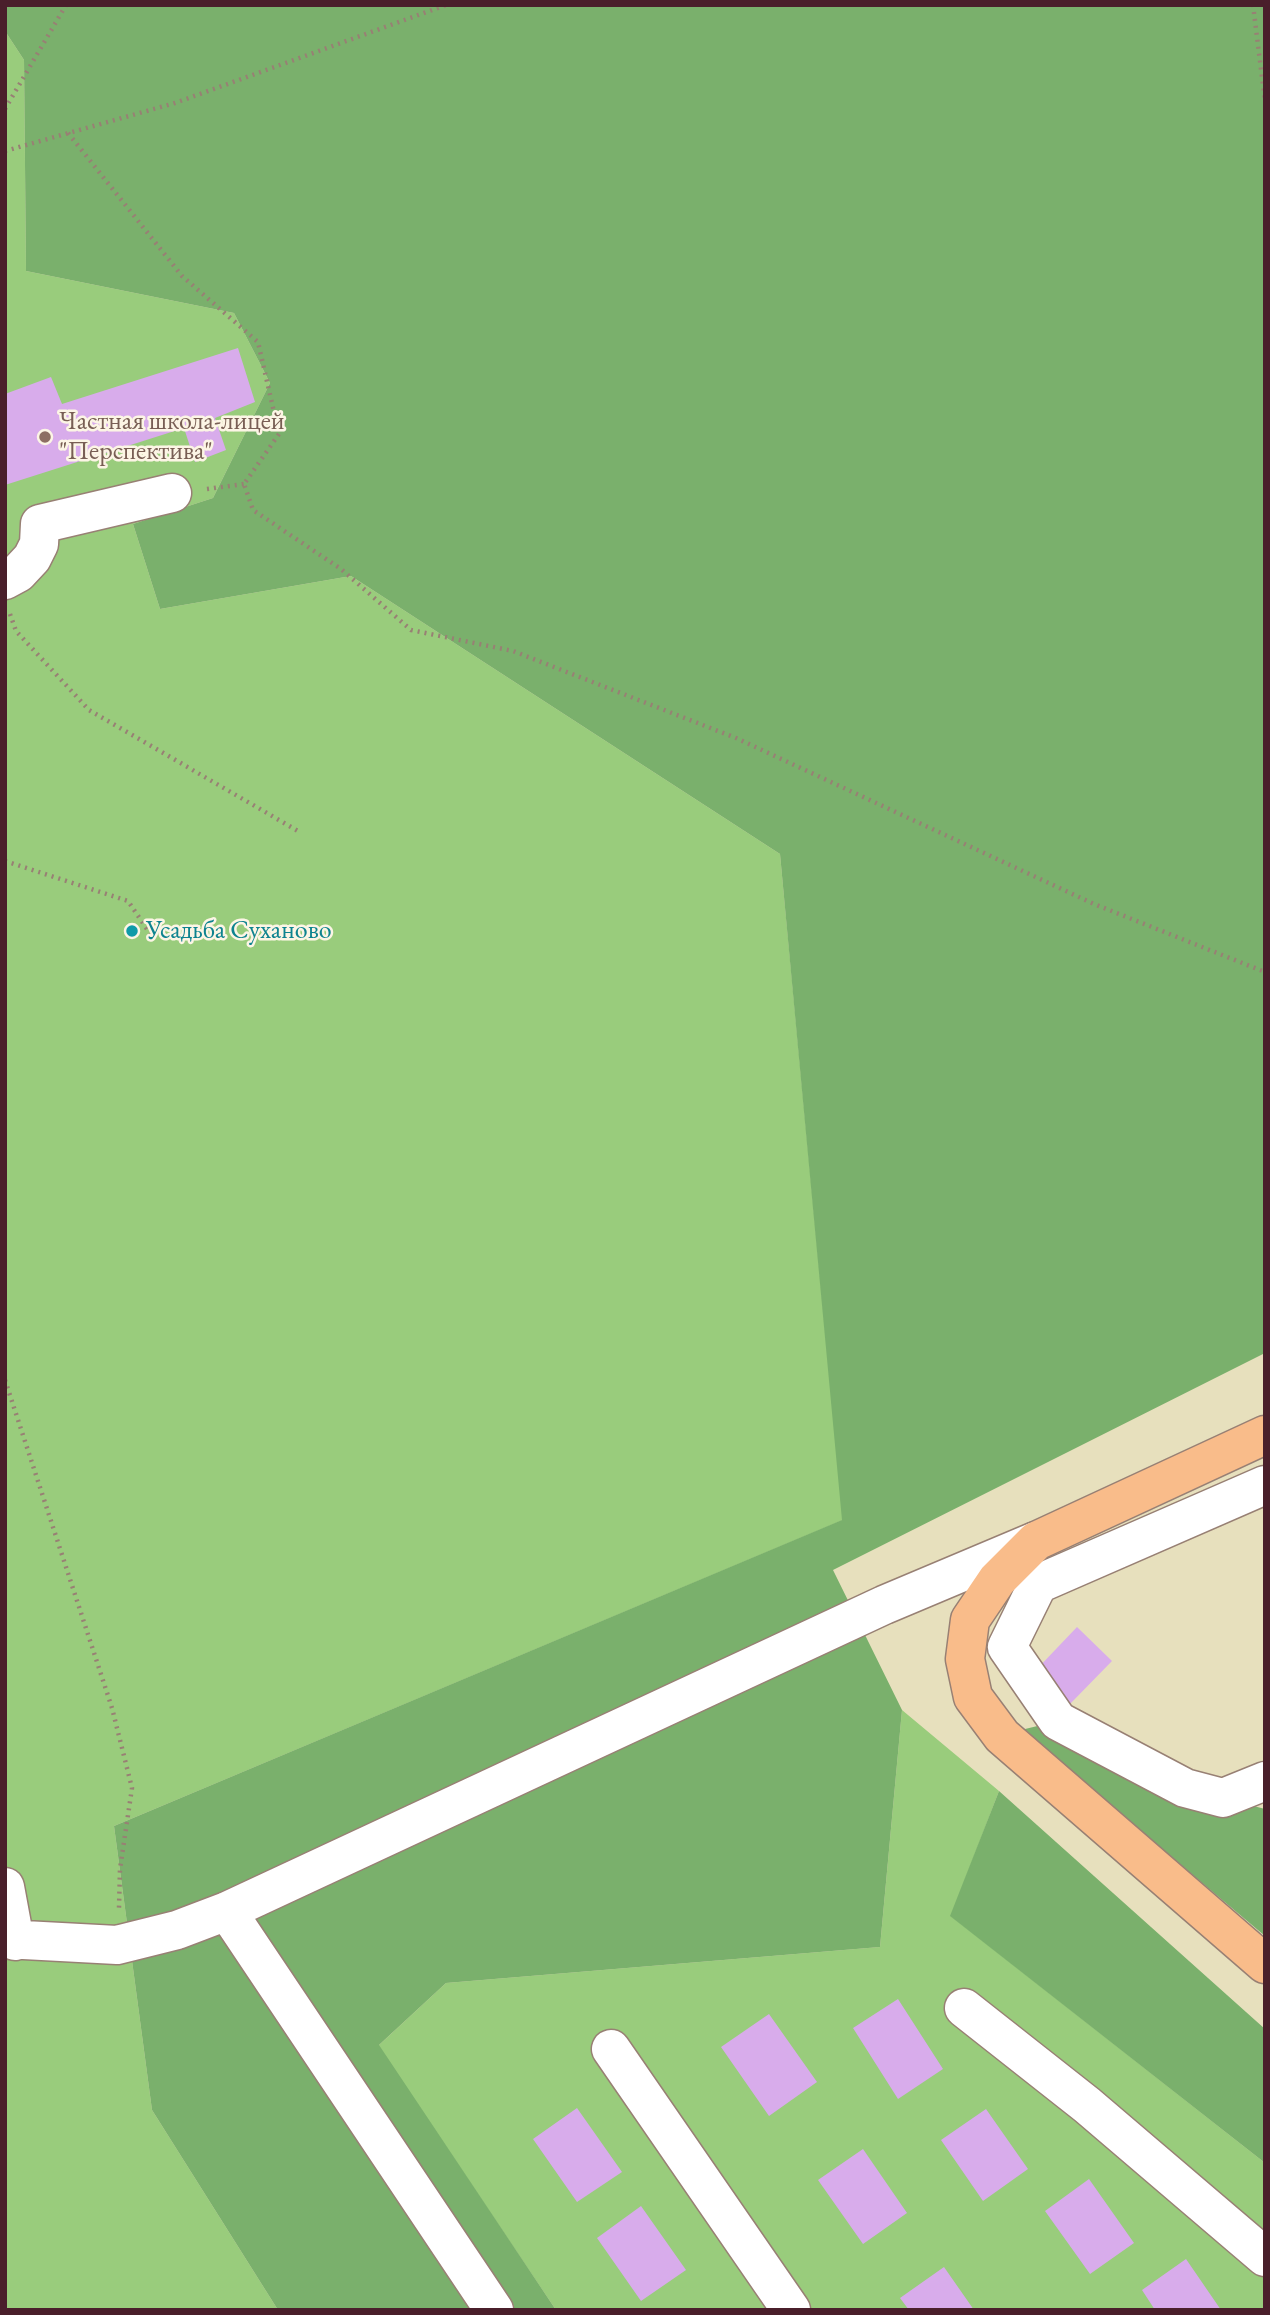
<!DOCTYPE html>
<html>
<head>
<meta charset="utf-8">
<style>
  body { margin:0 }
  #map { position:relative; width:1270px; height:2315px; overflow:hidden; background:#e7e0bd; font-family:"EB Garamond",serif }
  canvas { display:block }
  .frame { position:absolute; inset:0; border:7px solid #4a1f2b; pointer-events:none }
</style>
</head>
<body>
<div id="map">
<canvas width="1270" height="2315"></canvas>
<div class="frame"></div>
</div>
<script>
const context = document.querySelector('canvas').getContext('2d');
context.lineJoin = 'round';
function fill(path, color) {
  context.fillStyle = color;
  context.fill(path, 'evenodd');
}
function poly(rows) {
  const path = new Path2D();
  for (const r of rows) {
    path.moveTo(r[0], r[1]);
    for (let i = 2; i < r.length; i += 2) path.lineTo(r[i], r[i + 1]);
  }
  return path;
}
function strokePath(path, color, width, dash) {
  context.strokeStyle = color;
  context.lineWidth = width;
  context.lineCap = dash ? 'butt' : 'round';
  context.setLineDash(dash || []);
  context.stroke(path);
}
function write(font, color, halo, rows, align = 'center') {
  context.font = font + ' "EB Garamond",serif';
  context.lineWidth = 5;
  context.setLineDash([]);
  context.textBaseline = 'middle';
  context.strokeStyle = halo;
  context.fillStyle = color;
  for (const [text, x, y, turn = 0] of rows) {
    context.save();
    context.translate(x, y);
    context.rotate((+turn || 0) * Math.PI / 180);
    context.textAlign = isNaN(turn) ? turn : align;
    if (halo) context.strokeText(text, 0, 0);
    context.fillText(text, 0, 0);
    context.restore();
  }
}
const green = poly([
  [5,31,24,60,26,271,234,313,270,383,213,498,133,524,160,609,351,576,780,854,843,1520,114,1826,152,2110,278,2310,5,2310],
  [902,1710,999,1791,951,1916,1265,2163,1265,2310,556,2310,378,2046,446,1983,880,1947]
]);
const forest = poly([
  [5,5,1265,5,1265,1353,833,1570,902,1710,880,1947,446,1983,379,2045,556,2310,278,2310,152,2110,114,1826,842,1520,780,854,351,576,160,609,133,524,213,498,270,383,234,313,26,271,24,60,5,31],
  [1058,1721,1185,1788,1265,1809,1265,1936,1021,1730],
  [999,1791,1265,2029,1265,2163,950,1916]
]);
const building = poly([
  [238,348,255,402,215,418,226,450,195,462,184,428,5,485,5,394,51,377,62,404],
  [1077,1627,1112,1661,1070,1704,1036,1670],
  [898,1999,943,2069,898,2099,853,2028],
  [769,2014,817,2082,769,2116,721,2047],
  [577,2108,622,2172,577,2202,533,2139],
  [986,2109,1028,2169,983,2201,941,2140],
  [863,2149,907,2213,863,2244,818,2180],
  [1089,2179,1134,2243,1090,2274,1045,2211],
  [641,2206,686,2270,641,2301,597,2238],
  [1186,2259,1221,2310,1155,2310,1142,2290],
  [944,2267,974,2310,909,2310,900,2298]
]);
const path = poly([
  [1253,5,1265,101],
  [5,109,66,5],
  [68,133,182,276,258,342,279,434,244,484,253,510,341,569,411,630,513,651,736,738,1094,904,1265,972],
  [5,151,175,103,446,5],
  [207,489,244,484],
  [10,614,16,631,89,710,298,831],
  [5,861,128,901,153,938],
  [5,1380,112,1708,132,1788,120,1869,119,1908]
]);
const minor = poly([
  [5,580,18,573,32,558,39,544,40,524,172,493],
  [1265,1485,1038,1584,1007,1647,1058,1721,1185,1788,1223,1798,1265,1781],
  [5,1887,15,1941],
  [227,1911,494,2310],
  [5,1939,117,1945,177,1930,227,1911,884,1605,1036,1541],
  [964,2008,1087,2105,1265,2257],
  [611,2049,791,2310]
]);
const major = poly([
  [1265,1435,1036,1541,997,1580,970,1620,965,1659,973,1697,1002,1736,1265,1964]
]);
const markers = [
  [45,437,7,"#8d6e63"],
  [132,931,7,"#0f9aa8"]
];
const educationNames = [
  ["Частная школа-лицей",59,422],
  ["\"Перспектива\"",59,452]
];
const cultureNames = [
  ["Усадьба Суханово",146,931]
];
fill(green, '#99cc7c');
fill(forest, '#7ab06c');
fill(building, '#d8aceb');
strokePath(minor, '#988074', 41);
strokePath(major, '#988074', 41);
strokePath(path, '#988074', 4.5, [2, 5]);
strokePath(minor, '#fff', 38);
strokePath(major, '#f9bc8a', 38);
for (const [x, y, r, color] of markers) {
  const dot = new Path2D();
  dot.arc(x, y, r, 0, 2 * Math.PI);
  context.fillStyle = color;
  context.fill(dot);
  strokePath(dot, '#fcf5e5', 2.5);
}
write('26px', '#785e54', '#fcf5e5', educationNames, 'left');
write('26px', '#0d838f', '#fcf5e5', cultureNames, 'left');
</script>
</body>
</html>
